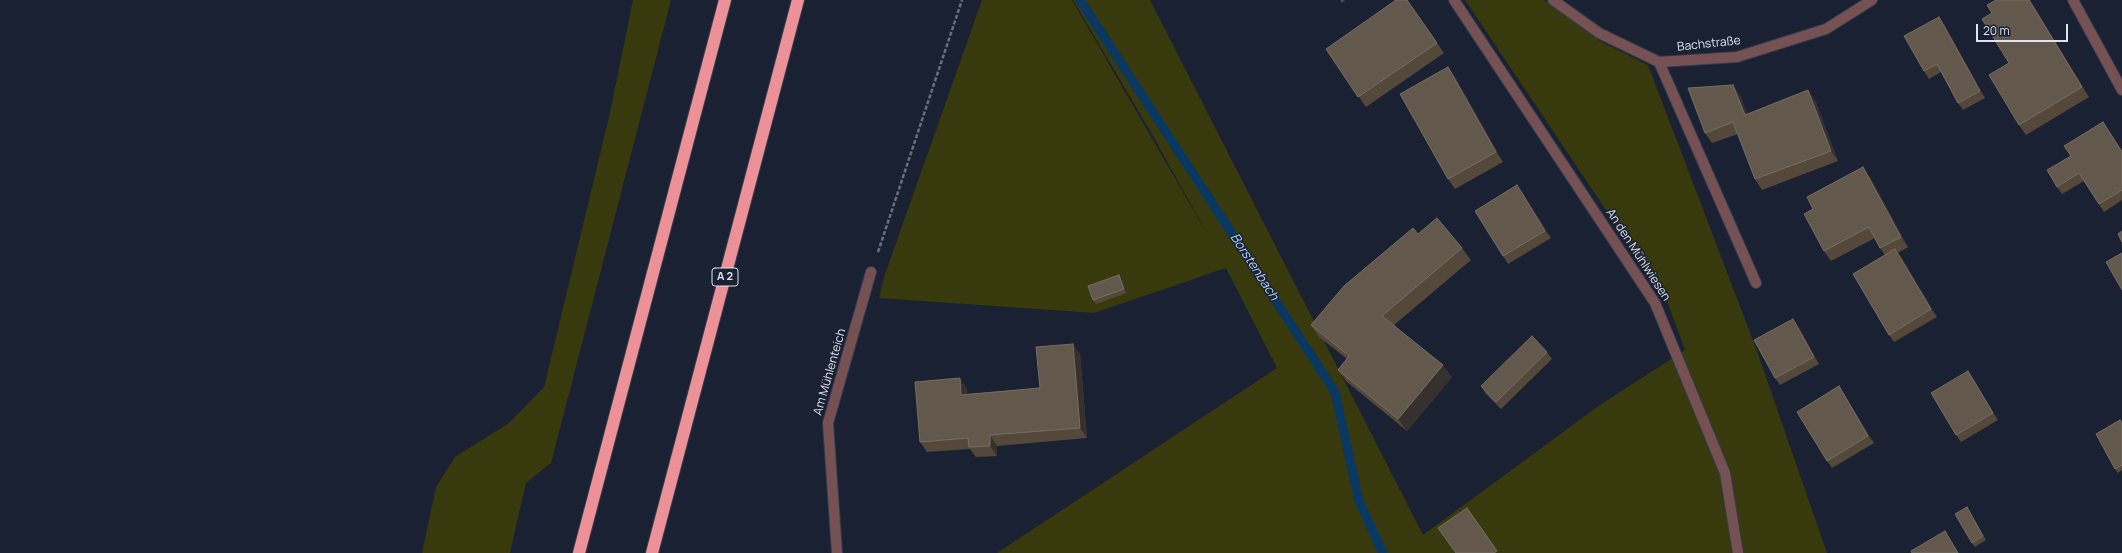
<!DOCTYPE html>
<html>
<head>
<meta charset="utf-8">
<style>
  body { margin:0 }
  #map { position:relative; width:2122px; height:553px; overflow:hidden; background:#1a2132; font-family:Manrope,sans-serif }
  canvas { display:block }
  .scale { position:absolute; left:1976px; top:24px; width:92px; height:18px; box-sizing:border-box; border:2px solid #dee3ee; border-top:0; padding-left:5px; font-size:12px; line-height:14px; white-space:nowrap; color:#dee3ee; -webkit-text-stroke:3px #1a2132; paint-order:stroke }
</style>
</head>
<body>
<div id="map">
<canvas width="2122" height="553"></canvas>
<div class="scale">20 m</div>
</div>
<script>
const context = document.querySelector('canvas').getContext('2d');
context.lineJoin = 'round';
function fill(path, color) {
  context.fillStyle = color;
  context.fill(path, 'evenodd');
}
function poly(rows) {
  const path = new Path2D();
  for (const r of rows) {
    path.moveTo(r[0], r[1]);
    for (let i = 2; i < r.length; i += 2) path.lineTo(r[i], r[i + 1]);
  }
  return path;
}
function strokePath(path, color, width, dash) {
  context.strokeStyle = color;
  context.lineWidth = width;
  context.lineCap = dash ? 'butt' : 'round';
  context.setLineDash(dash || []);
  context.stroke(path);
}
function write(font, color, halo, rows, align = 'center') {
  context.font = font + ' Manrope,sans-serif';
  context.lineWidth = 3;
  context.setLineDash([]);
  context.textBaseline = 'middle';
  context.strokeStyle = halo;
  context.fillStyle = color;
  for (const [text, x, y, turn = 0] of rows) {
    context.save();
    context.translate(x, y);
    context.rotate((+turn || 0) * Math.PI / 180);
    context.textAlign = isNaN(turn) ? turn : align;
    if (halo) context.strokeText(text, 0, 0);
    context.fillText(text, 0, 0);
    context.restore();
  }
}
const green = poly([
  [633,0,671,0,551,463,526,483,510,553,422,553,436,487,455,457,509,423,544,387,609,117],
  [982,0,1072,0,1209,237,1153,136,1073,0,1150,0,1423,535,1600,405,1685,350,1667,301,1465,0,1544,0,1600,41,1648,65,1757,351,1827,553,997,553,1277,368,1226,268,1094,313,879,298,884,277]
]);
const stream = poly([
  [1080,0,1335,392,1359,501,1383,553]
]);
const path = poly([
  [878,252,962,0]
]);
const service = poly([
  [1659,62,1756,283]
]);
const minor = poly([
  [1454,0,1655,303,1725,473,1738,553],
  [1553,0,1599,33,1659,62,1737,57,1826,29,1872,0],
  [2073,0,2122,90],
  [837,553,828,423,871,272]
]);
const motorway = poly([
  [579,553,725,0],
  [652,553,798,0]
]);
const wall = poly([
  [1340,0,1345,0,1342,3],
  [1407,0,1444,53,1366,107,1326,49],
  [2030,0,2089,97,2026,135,2019,125,2009,63],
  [1944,24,1985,98,1963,110,1958,103,1941,72,1929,79,1924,71],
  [1448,67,1455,77,1503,162,1455,189,1448,179],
  [1740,95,1747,114,1815,100,1838,161,1762,190,1755,179,1738,134,1712,143,1705,133],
  [2108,130,2122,151,2122,200,2104,212,2084,181,2062,194,2057,187,2071,156],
  [1870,177,1908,247,1898,253,1937,317,1894,342,1889,335,1885,255,1880,248,1875,238,1831,261,1824,251],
  [1522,192,1551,238,1508,264,1503,256],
  [1418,234,1462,248,1471,260,1394,325,1452,377,1407,431,1347,382,1338,370,1347,359,1319,337,1311,325],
  [1122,279,1127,293,1096,304,1093,300],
  [1798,326,1819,364,1780,385,1775,378],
  [1547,352,1552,359,1501,409,1486,394,1481,386],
  [1080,354,1087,438,997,446,997,456,976,457,970,449,927,452,920,442,967,389,967,394,1040,388],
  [1973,379,1998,420,1961,442,1956,435],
  [1839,386,1844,394,1874,443,1832,468,1827,461],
  [2122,422,2122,470,2118,473,2115,469],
  [1969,511,1986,540,1975,547,1972,543]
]);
const shadedWall = poly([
  [2029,0,2030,0,2089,97,2082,87],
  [1939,17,1944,24,1985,98,1980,91],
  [1448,67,1455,77,1503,162,1496,152],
  [1733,85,1740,95,1752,125,1745,115],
  [1808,90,1815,100,1838,161,1831,151],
  [1863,167,1870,177,1908,247,1901,237],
  [1517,185,1522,192,1551,238,1545,231],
  [1895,249,1901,256,1937,317,1931,309],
  [1119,275,1122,279,1127,293,1124,289],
  [1793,319,1798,326,1819,364,1814,357],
  [1073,344,1080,354,1087,438,1080,428],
  [1443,365,1452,377,1407,431,1398,419],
  [1968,371,1973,379,1998,420,1993,413],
  [960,378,967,389,968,405,961,395],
  [1839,386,1844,394,1874,443,1868,436],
  [990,435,997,446,997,456,990,446],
  [1945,531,1950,539,1959,553,1958,553]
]);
const building = poly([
  [1396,0,1407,0,1437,43,1358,97,1326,49,1396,0],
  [1996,0,2029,0,2082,87,2019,125,1989,75,2009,63,1982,19,1992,13,1987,5,1996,0],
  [1939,17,1980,91,1958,103,1937,64,1924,71,1904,36,1939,17],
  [1448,67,1496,152,1448,179,1400,94,1448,67],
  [1733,85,1745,115,1808,90,1831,151,1755,179,1733,122,1705,133,1688,88,1733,85],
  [2103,122,2122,152,2122,190,2099,204,2079,173,2057,187,2047,170,2071,156,2064,146,2103,122],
  [1863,167,1901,237,1880,248,1869,227,1824,251,1804,214,1813,209,1807,197,1863,167],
  [1517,185,1545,231,1503,256,1475,211,1517,185],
  [1437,218,1462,248,1382,316,1443,365,1398,419,1338,370,1349,356,1311,325,1344,286,1413,228,1418,234,1437,218],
  [2122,231,2122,242,2118,234,2122,231],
  [1895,249,1931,309,1889,335,1853,274,1895,249],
  [2122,253,2122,290,2106,262,2122,253],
  [1119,275,1124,289,1093,300,1088,286,1119,275],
  [1793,319,1814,357,1775,378,1754,340,1793,319],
  [1532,336,1547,352,1496,402,1481,386,1532,336],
  [1073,344,1080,428,990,435,990,446,969,447,968,438,920,442,915,382,960,378,961,395,1040,388,1036,347,1073,344],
  [1968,371,1993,413,1956,435,1931,393,1968,371],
  [1839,386,1868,436,1827,461,1797,412,1839,386],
  [2120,420,2122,423,2122,465,2115,469,2096,434,2120,420],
  [1967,507,1983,536,1972,543,1955,514,1967,507],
  [1467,508,1497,551,1494,553,1456,553,1438,528,1467,508],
  [1945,531,1958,553,1912,553,1911,551,1945,531]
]);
const shields = [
  [725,277,26]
];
const shieldNames = [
  ["A 2",725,277]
];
const streetNames = [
  ["Bachstraße",1709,44,-6],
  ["An den Mühlwiesen",1638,255,57],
  ["Am Mühlenteich",830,372,-74]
];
const waterNames = [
  ["Borstenbach",1254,267,57]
];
fill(green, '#38390d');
strokePath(stream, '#093863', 9);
strokePath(service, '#353c4c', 12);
strokePath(minor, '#353c4c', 12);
strokePath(motorway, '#353c4c', 14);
strokePath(path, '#696f7e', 2.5, [4, 2]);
strokePath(service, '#765153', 10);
strokePath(minor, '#765153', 10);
strokePath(motorway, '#ec9197', 12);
fill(wall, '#534839');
fill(shadedWall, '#36312e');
fill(building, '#62584c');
strokePath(building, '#766e66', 1);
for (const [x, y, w] of shields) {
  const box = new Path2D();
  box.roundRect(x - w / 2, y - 9, w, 18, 3);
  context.fillStyle = '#1a2132';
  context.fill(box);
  strokePath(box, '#dee3ee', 1);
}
write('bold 11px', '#dee3ee', null, shieldNames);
write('12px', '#dee3ee', '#1a2132', streetNames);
write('italic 13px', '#b3d1f1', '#1a2132', waterNames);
</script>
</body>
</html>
